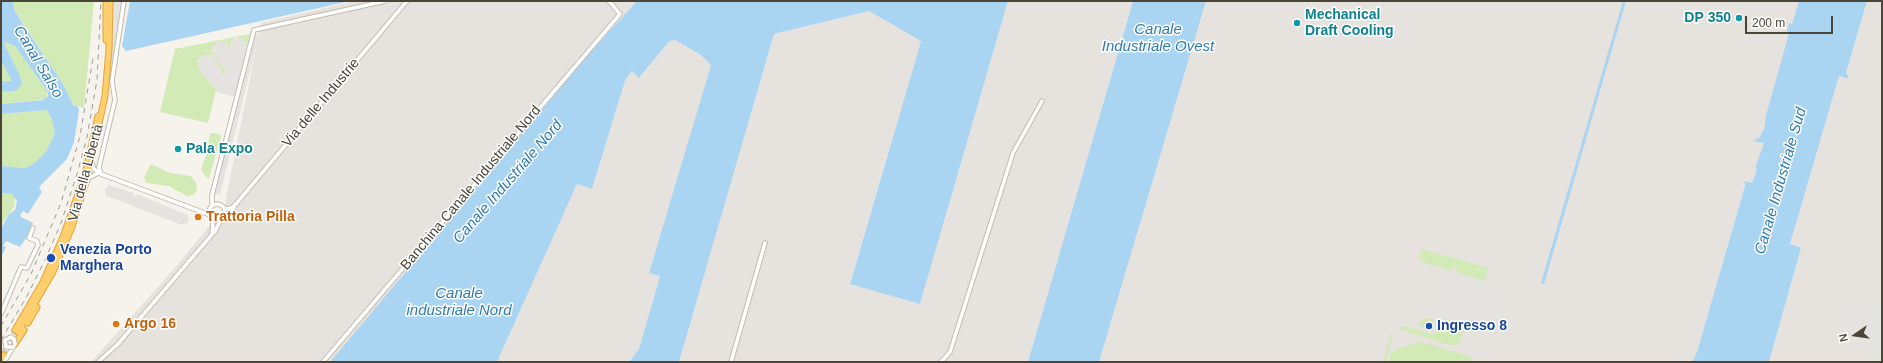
<!DOCTYPE html>
<html>
<head>
<meta charset="utf-8">
<style>
  body { margin:0 }
  #map { position:relative; width:1883px; height:363px; overflow:hidden; background:#f6f3ec; font-family:Arial,sans-serif }
  canvas { display:block }
  .frame { position:absolute; inset:0; border:2px solid #4b4439; pointer-events:none }
  .north { position:absolute; left:1835px; top:315px; width:40px; height:40px; -webkit-text-stroke:3px #fff; paint-order:stroke; rotate:257deg; font-size:11px; font-weight:700; line-height:16px; text-align:center; color:#4b4439 }
  .north::after { content:''; display:block; margin:auto; width:14px; height:18px; background:#4b4439; clip-path:polygon(50% 0,100% 100%,50% 72%,0 100%) }
  .scale { position:absolute; left:1745px; top:16px; width:88px; height:18px; box-sizing:border-box; border:2px solid #4b4439; border-top:0; padding-left:5px; font-size:12px; line-height:14px; white-space:nowrap; color:#4b4439; -webkit-text-stroke:3px #fff; paint-order:stroke }
</style>
</head>
<body>
<div id="map">
<canvas width="1883" height="363"></canvas>
<div class="frame"></div>
<div class="north">N</div>
<div class="scale">200 m</div>
</div>
<script>
const context = document.querySelector('canvas').getContext('2d');
context.lineJoin = 'round';
function fill(path, color) {
  context.fillStyle = color;
  context.fill(path, 'evenodd');
}
function poly(rows) {
  const path = new Path2D();
  for (const r of rows) {
    if (r.length === 3) {
      path.moveTo(r[0] + r[2], r[1]);
      path.arc(r[0], r[1], r[2], 0, 2 * Math.PI);
      continue;
    }
    path.moveTo(r[0], r[1]);
    for (let i = 2; i < r.length; i += 2) path.lineTo(r[i], r[i + 1]);
  }
  return path;
}
function strokePath(path, color, width, dash) {
  context.strokeStyle = color;
  context.lineWidth = width;
  context.lineCap = dash ? 'butt' : 'round';
  context.setLineDash(dash || []);
  context.stroke(path);
}
function write(font, color, halo, rows, align = 'center') {
  context.font = font + ' Arial,sans-serif';
  context.lineWidth = 3;
  context.setLineDash([]);
  context.textBaseline = 'middle';
  context.strokeStyle = halo;
  context.fillStyle = color;
  for (const [text, x, y, turn = 0] of rows) {
    context.save();
    context.translate(x, y);
    context.rotate((+turn || 0) * Math.PI / 180);
    context.textAlign = isNaN(turn) ? turn : align;
    if (halo) context.strokeText(text, 0, 0);
    context.fillText(text, 0, 0);
    context.restore();
  }
}
const industrial = poly([
  [354,1,637,1,587,56,330,362,91,362,173,270,224,208,261,23],
  [1008,1,1133,1,1028,362,679,362,774,34,869,11,921,41,850,283,920,304],
  [1206,1,1799,1,1792,24,1789,23,1789,33,1766,115,1764,129,1759,138,1754,141,1764,143,1755,168,1757,169,1752,184,1744,181,1745,186,1697,352,1692,362,1099,362],
  [1867,1,1882,1,1882,362,1769,362,1801,248,1790,244,1839,76,1851,78,1846,73],
  [675,40,701,55,711,65,649,273,660,276,639,349,629,362,497,362,577,184,592,189,625,81,632,71,640,78,665,45,670,41]
]);
const green = poly([
  [13,1,94,1,84,108,73,105,63,84,14,9],
  [250,34,246,47,246,44,241,38,235,38,231,42,230,48,238,58,236,60,232,60,228,45,226,43,224,42,213,46,212,52,227,70,224,74,220,74,222,73,214,58,210,55,206,55,198,60,199,69,216,90,208,123,160,112,175,49],
  [3,41,15,46,48,92,46,99,1,104,1,92,15,91,22,82,20,76],
  [1,61,13,81,12,83,1,82],
  [47,110,52,120,55,134,45,153,33,164,25,168,1,166,1,114],
  [212,133,220,134,221,137,209,178,208,179,201,170,207,152,210,134],
  [151,164,170,173,191,176,196,183,197,191,193,195,187,196,169,186,146,183,144,177],
  [1,193,11,193,14,196,15,201,14,207,1,225],
  [1422,249,1488,268,1485,281,1456,272,1457,268,1453,267,1451,271,1422,262,1419,259],
  [1426,318,1434,320,1432,329,1418,325,1419,322],
  [1441,322,1464,329,1458,344,1451,346,1399,329,1400,327,1404,326,1435,335,1439,323],
  [1391,334,1393,335,1388,353,1386,362,1383,362],
  [1417,342,1425,343,1474,358,1469,362,1389,362,1391,353,1395,350]
]);
const parking = poly([
  [113,1,122,1,107,95,113,24],
  [259,34,220,195,215,194,254,35],
  [238,38,244,40,247,46,235,97,216,92,216,90,199,69,198,63,201,56,210,55,214,58,222,73,221,74,224,74,226,71,225,71,213,55,212,47,217,42,221,41,226,43,230,48,232,41],
  [108,185,134,193,133,195,136,196,137,194,188,215,188,222,182,225,107,196,105,190],
  [1445,269,1485,281,1483,285,1511,293,1499,332,1437,316,1446,287,1450,288,1452,280,1442,277],
  [1872,297,1875,305,1882,303,1882,345,1856,351,1852,329,1839,331,1834,306]
]);
const water = poly([
  [1,1,13,1,14,9,23,24,63,84,73,105,78,107,79,111,74,142,67,159,39,187,42,192,28,214,23,211,20,215,21,217,33,223,26,238,20,247,6,241,3,246,6,247,1,257,1,229,9,214,15,210,17,201,11,193,1,193,1,166,25,168,33,164,45,153,55,134,52,120,47,110,1,114,1,104,43,100,48,96,48,92,15,46,3,41,20,76,22,82,19,88,15,91,1,92,1,82,12,81,1,61],
  [130,1,350,1,126,51,122,46],
  [637,1,1008,1,920,304,850,284,921,41,869,11,774,34,679,362,629,362,639,349,660,276,649,273,711,65,701,55,675,40,670,41,666,45,639,78,632,71,625,81,592,189,577,184,497,362,330,362,587,56],
  [1133,1,1206,1,1099,362,1028,362],
  [1623,1,1626,1,1544,284,1541,283],
  [1799,1,1867,1,1846,73,1850,79,1839,76,1790,244,1801,248,1769,362,1692,362,1697,352,1745,186,1744,181,1752,183,1757,169,1755,168,1764,143,1753,141,1759,138,1764,129,1766,115,1789,33,1787,32,1789,23,1792,24]
]);
const highwayTunnel = poly([
  [1,353,15,330],
  [4,355,18,332]
]);
const minor = poly([
  [92,163,94,169,101,174,210,215],
  [101,174,99,167,115,100,112,81,124,1],
  [87,179,98,173],
  [217,212,8],
  [212,205,212,195,254,30,385,1],
  [225,209,231,208,235,205,407,1],
  [212,217,213,226,212,232],
  [223,218,230,215,235,205],
  [1,314,21,267,27,268,38,245,37,241,29,238,33,228],
  [4,362,14,346],
  [98,362,118,344,215,231,222,218],
  [323,362,620,14,609,1],
  [731,362,765,243],
  [941,362,950,352,1013,153,1042,101]
]);
const highway = poly([
  [106,40,106,1],
  [28,323,37,307],
  [15,330,43,282,63,237,85,174,98,116],
  [18,332,53,272,72,227,87,179,105,96,109,49,110,1],
  [15,344,24,330],
  [1,359,4,355]
]);
const rail = poly([
  [1,326,31,274,61,203,80,136,93,58],
  [1,340,27,296,45,260,61,223,78,171,87,137,97,80,101,1]
]);
const minorBridge = poly([
  [13,347,6,347,5,340,11,337,14,339,15,344]
]);
const markers = [
  [1739,18,4,"#0f9aa8"],
  [1297,23,4,"#0f9aa8"],
  [178,149,4,"#0f9aa8"],
  [198,217,4,"#e8710a"],
  [51,258,5,"#1a4fb4"],
  [116,324,4,"#e8710a"],
  [1429,326,4,"#1a4fb4"]
];
const cultureNames = [
  ["Mechanical",1305,15],
  ["Draft Cooling",1305,31],
  ["DP 350",1731,18,"right"],
  ["Pala Expo",186,149]
];
const streetNames = [
  ["Via delle Industrie",321,103,-50],
  ["Via della Libertà",86,173,-75],
  ["Banchina Canale Industriale Nord",471,188,-50]
];
const foodNames = [
  ["Trattoria Pilla",206,217],
  ["Argo 16",124,324]
];
const transitNames = [
  ["Venezia Porto",60,250],
  ["Marghera",60,266],
  ["Ingresso 8",1437,326]
];
const waterNames = [
  ["Canale",1158,30],
  ["Industriale Ovest",1158,47],
  ["Canal Salso",38,62,59],
  ["Canale Industriale Sud",1781,181,-74],
  ["Canale Industriale Nord",508,182,-49],
  ["Canale",459,294],
  ["industriale Nord",459,311]
];
fill(industrial, '#e6e2dd');
fill(green, '#d2eab5');
fill(parking, '#e5e3e0');
fill(water, '#a9d4f2');
strokePath(highwayTunnel, '#d4d0c8', 5, [5, 2.5]);
strokePath(minor, '#c2bbae', 5.5);
strokePath(highway, '#e0a43c', 7);
strokePath(minor, '#fff', 3.5);
strokePath(highway, '#ffcf6e', 5);
strokePath(rail, '#9a9a9a', 1, [5, 5]);
strokePath(minorBridge, '#c2bbae', 5.5, []);
strokePath(minorBridge, '#fff', 3.5);
for (const [x, y, r, color] of markers) {
  const dot = new Path2D();
  dot.arc(x, y, r, 0, 2 * Math.PI);
  context.fillStyle = color;
  context.fill(dot);
  strokePath(dot, '#fff', 1.5);
}
write('bold 14px', '#0d838f', '#fff', cultureNames, 'left');
write('14px', '#4b4439', '#fff', streetNames);
write('bold 14px', '#c56008', '#fff', foodNames, 'left');
write('bold 14px', '#164399', '#fff', transitNames, 'left');
write('italic 15px', '#2e7ab2', '#fff', waterNames);
</script>
</body>
</html>
